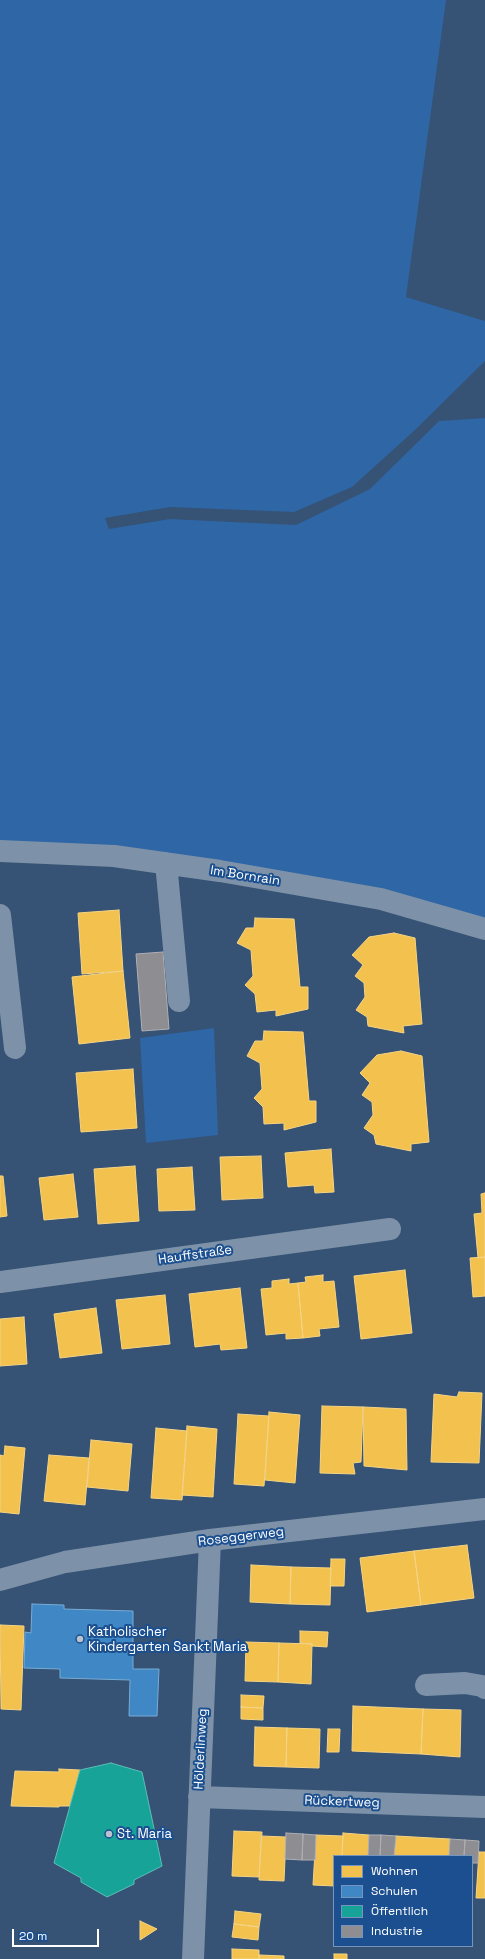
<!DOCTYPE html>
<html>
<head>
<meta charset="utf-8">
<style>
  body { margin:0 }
  #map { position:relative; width:485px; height:1959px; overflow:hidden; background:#365274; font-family:"Space Grotesk",sans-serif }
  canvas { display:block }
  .legend { position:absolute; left:333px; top:1855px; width:140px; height:92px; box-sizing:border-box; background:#1b4f8f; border:1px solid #7695bc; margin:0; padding:5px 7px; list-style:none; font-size:12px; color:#fff }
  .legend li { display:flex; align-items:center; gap:8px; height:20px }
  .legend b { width:20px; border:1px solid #7695bc }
  .scale { position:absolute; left:12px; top:1929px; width:87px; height:18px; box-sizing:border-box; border:2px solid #fff; border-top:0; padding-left:5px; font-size:12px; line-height:14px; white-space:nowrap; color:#fff; -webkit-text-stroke:3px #1b4f8f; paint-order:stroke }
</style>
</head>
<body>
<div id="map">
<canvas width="485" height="1959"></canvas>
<ul class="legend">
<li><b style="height:11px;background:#f2c14e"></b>Wohnen</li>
<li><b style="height:11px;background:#3f88c5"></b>Schulen</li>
<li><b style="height:11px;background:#17a398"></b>Öffentlich</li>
<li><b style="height:11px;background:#8d8d92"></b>Industrie</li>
</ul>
<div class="scale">20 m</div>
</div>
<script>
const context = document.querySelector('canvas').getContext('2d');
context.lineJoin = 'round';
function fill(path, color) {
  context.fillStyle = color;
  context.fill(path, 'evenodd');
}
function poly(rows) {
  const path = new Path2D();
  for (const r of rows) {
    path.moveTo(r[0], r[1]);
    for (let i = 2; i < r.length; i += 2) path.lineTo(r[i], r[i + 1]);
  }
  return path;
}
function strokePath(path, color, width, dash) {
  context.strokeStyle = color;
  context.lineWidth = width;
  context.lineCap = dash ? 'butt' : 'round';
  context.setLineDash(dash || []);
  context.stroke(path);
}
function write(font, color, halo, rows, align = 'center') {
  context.font = font + ' "Space Grotesk",sans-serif';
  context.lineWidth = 4;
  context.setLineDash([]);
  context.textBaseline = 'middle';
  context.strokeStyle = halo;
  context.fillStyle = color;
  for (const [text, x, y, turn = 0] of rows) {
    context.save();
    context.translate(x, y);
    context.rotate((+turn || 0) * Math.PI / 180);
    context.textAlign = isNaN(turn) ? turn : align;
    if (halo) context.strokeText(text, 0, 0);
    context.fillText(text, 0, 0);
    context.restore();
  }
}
const green = poly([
  [0,0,446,0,406,297,485,321,485,361,415,430,352,487,294,512,170,507,105,518,109,529,170,519,296,525,370,489,439,421,485,418,485,929,381,899,0,851],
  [214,1028,218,1135,146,1143,140,1038]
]);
const homes = poly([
  [119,910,123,971,82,974,78,913,119,910],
  [255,918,294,919,300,987,308,987,308,1009,276,1016,276,1010,257,1012,255,994,245,985,253,976,251,950,237,943,246,928,254,928,255,918],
  [394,933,415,938,422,1024,403,1026,404,1033,368,1026,367,1017,356,1010,365,997,364,983,355,976,363,965,352,955,369,937,394,933],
  [123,971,130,1038,79,1044,72,977,123,971],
  [264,1031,303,1032,309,1101,316,1101,316,1122,284,1130,284,1123,264,1124,263,1107,254,1098,262,1089,260,1063,247,1056,255,1041,263,1041,264,1031],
  [401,1051,422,1056,429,1142,411,1144,411,1151,376,1144,374,1135,364,1128,373,1115,372,1102,362,1095,370,1083,360,1073,377,1055,401,1051],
  [133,1069,137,1128,81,1132,76,1073,133,1069],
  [331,1149,334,1192,315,1193,314,1185,288,1187,285,1153,331,1149],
  [261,1156,263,1198,222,1200,220,1157,261,1156],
  [135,1166,139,1221,98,1224,94,1169,135,1166],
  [192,1167,195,1210,159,1211,157,1169,192,1167],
  [73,1174,78,1217,44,1220,39,1178,73,1174],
  [0,1176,3,1176,7,1216,0,1217,0,1176],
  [485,1193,485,1257,478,1258,474,1214,482,1213,481,1194,485,1193],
  [485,1257,485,1296,473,1297,470,1258,485,1257],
  [405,1270,412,1333,361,1339,354,1276,405,1270],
  [323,1275,323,1282,334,1281,339,1327,319,1329,320,1336,303,1338,298,1283,306,1282,305,1277,323,1275],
  [289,1279,289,1284,298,1283,303,1338,286,1339,286,1333,266,1335,261,1289,272,1288,272,1281,289,1279],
  [240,1288,247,1348,221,1350,220,1344,195,1347,189,1294,240,1288],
  [165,1295,170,1344,122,1349,116,1300,165,1295],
  [96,1308,102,1353,60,1358,54,1314,96,1308],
  [24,1317,27,1364,0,1366,0,1319,24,1317],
  [459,1392,482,1393,479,1463,431,1462,434,1394,457,1397,459,1392],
  [322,1406,363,1407,361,1462,353,1463,355,1474,320,1473,322,1406],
  [363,1407,406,1409,407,1470,364,1466,363,1407],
  [269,1412,300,1415,295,1483,265,1480,269,1412],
  [238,1414,269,1416,264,1486,234,1484,238,1414],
  [187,1426,217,1429,213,1497,182,1495,187,1426],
  [156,1428,187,1431,182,1500,151,1498,156,1428],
  [91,1440,132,1444,128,1491,87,1487,91,1440],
  [5,1446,25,1448,19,1514,0,1512,0,1455,4,1456,5,1446],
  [49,1455,89,1458,85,1505,44,1501,49,1455],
  [467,1545,474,1598,421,1605,414,1551,467,1545],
  [414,1551,421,1605,367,1612,360,1558,414,1551],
  [331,1559,345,1559,344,1586,330,1586,331,1559],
  [251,1565,291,1567,290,1604,250,1602,251,1565],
  [291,1567,331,1568,330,1605,290,1604,291,1567],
  [0,1625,24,1626,21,1710,1,1709,0,1625],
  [300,1631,328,1632,327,1647,312,1646,312,1644,300,1643,300,1631],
  [246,1642,279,1643,278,1682,245,1681,246,1642],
  [279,1643,312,1644,311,1684,278,1682,279,1643],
  [241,1695,264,1696,263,1708,241,1707,241,1695],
  [353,1706,423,1709,421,1754,352,1751,353,1706],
  [241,1707,263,1708,263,1720,241,1719,241,1707],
  [423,1709,461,1710,460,1757,421,1754,423,1709],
  [255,1727,287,1728,286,1767,254,1766,255,1727],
  [287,1728,320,1729,319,1768,286,1767,287,1728],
  [328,1729,340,1729,339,1752,327,1752,328,1729],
  [59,1769,80,1770,70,1806,59,1806,59,1807,11,1806,15,1771,59,1772,59,1769],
  [234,1831,262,1832,259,1877,232,1876,234,1831],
  [343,1833,369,1835,368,1856,342,1856,343,1833],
  [316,1835,343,1836,342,1856,334,1856,334,1886,313,1885,316,1835],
  [261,1836,286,1837,284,1881,259,1880,261,1836],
  [396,1836,450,1839,449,1856,394,1856,396,1836],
  [479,1852,485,1852,485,1898,476,1898,479,1852],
  [235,1911,261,1914,259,1927,234,1924,235,1911],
  [140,1921,157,1929,140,1940,140,1921],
  [234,1924,259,1927,258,1940,232,1937,234,1924],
  [232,1949,259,1950,259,1959,232,1959,232,1949],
  [334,1954,347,1954,347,1959,334,1959,334,1954],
  [259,1955,284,1956,284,1959,259,1959,259,1955]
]);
const schools = poly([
  [32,1604,64,1605,64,1609,133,1611,133,1669,159,1669,157,1716,129,1716,130,1680,60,1678,60,1669,24,1668,25,1632,31,1633,32,1604]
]);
const public = poly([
  [111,1763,142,1772,162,1866,134,1880,134,1884,107,1897,81,1882,81,1878,54,1863,80,1770,111,1763]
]);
const industry = poly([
  [163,952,169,1029,142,1031,136,954,163,952],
  [286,1833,303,1834,302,1860,285,1859,286,1833],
  [303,1834,316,1835,315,1860,302,1860,303,1834],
  [369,1835,381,1835,380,1856,368,1856,369,1835],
  [381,1835,396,1836,394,1856,380,1856,381,1835],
  [450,1839,465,1840,464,1856,449,1856,450,1839],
  [465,1840,479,1841,478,1863,472,1863,472,1856,464,1856,465,1840]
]);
const minor = poly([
  [0,851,114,856,220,871,381,899,485,929],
  [166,863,179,1001],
  [0,915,15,1048],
  [0,1282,390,1229],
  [0,1580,65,1562,210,1540,485,1509],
  [426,1685,465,1683,482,1686,485,1688],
  [199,1797,485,1807],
  [193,1959,210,1540]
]);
const markers = [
  [80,1639,4,"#b9c2ce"],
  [109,1834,4,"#b9c2ce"]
];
const streetNames = [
  ["Im Bornrain",245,876,9],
  ["Hauffstraße",195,1255,-8],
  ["Roseggerweg",241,1537,-7],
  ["Hölderlinweg",201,1749,-87],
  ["Rückertweg",342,1802,2]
];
const poiNames = [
  ["Katholischer",88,1632],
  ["Kindergarten Sankt Maria",88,1647],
  ["St. Maria",117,1834]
];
fill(green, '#2f66a5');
fill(homes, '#f2c14e');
strokePath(homes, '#f6d483', 1);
fill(schools, '#3f88c5');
strokePath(schools, '#79acd6', 1);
fill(public, '#17a398');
strokePath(public, '#5dbfb7', 1);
fill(industry, '#8d8d92');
strokePath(industry, '#afafb3', 1);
strokePath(minor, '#7d92a8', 22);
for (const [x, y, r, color] of markers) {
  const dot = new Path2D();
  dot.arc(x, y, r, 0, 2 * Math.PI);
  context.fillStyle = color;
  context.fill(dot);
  strokePath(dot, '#1b4f8f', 1.5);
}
write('13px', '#fff', '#1b4f8f', streetNames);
write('13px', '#fff', '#1b4f8f', poiNames, 'left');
</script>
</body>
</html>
